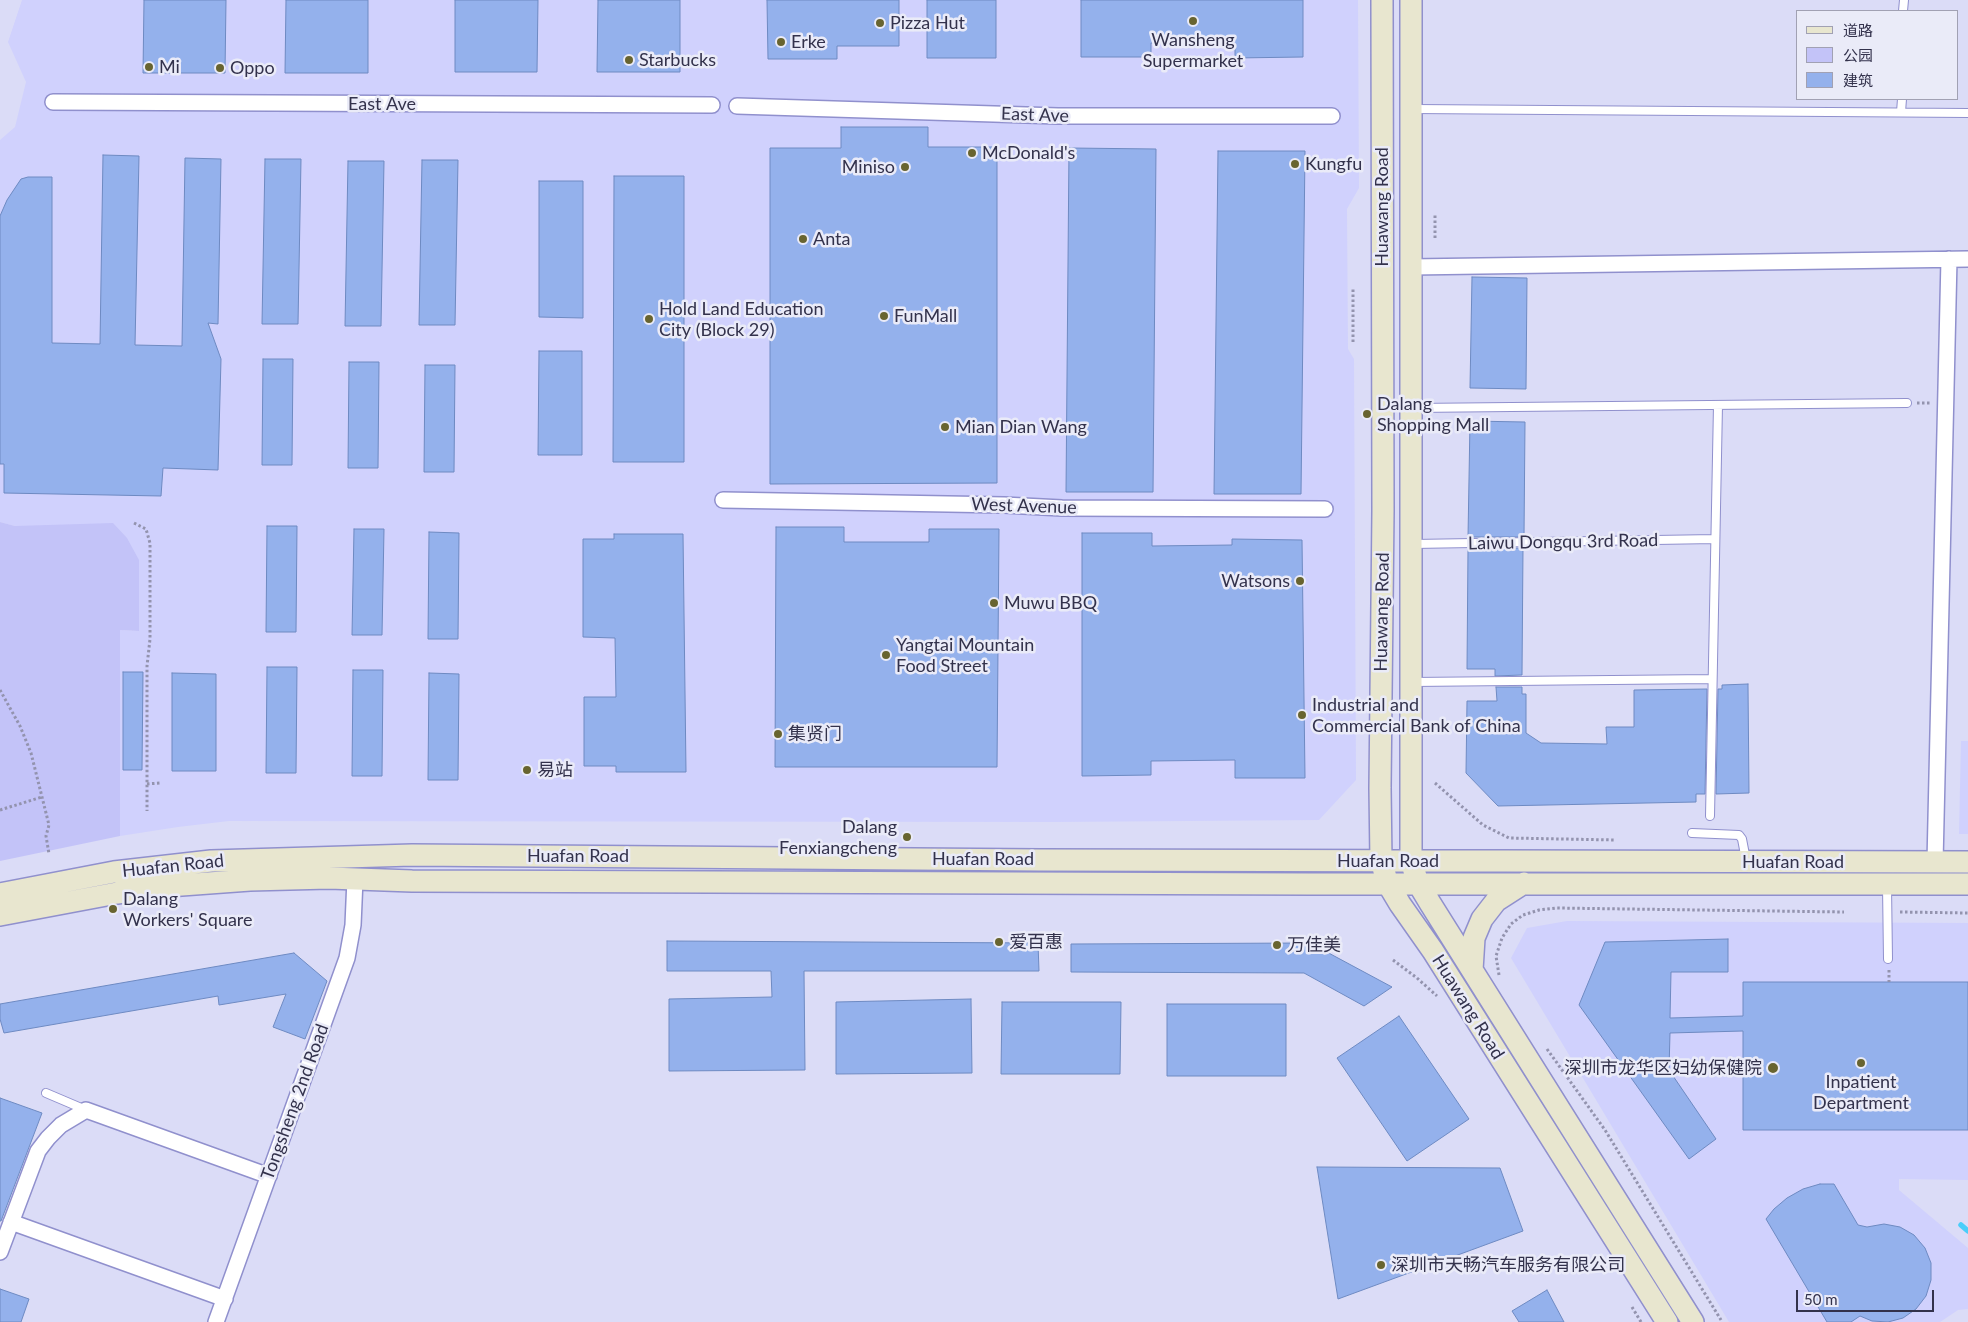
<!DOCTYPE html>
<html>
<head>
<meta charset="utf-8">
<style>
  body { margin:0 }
  #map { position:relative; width:1968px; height:1322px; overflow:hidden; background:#dbdcf7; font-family:Lato,"Noto Sans SC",sans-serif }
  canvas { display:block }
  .legend { position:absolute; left:1796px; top:10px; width:162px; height:90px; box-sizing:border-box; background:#eaebf8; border:1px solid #a1a1b3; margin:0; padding:6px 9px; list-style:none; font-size:15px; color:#33324c }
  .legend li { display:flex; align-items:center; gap:10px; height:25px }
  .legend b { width:25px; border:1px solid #a1a1b3 }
  .scale { position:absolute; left:1796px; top:1290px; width:138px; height:22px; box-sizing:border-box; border:2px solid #33324c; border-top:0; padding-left:6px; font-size:15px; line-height:18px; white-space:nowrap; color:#33324c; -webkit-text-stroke:4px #eaebf8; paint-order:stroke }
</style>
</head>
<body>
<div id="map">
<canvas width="1968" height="1322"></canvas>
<ul class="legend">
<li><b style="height:6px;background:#e8e6cf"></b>道路</li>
<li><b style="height:14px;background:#c3c3f8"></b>公园</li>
<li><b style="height:14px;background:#94b1ec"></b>建筑</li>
</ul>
<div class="scale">50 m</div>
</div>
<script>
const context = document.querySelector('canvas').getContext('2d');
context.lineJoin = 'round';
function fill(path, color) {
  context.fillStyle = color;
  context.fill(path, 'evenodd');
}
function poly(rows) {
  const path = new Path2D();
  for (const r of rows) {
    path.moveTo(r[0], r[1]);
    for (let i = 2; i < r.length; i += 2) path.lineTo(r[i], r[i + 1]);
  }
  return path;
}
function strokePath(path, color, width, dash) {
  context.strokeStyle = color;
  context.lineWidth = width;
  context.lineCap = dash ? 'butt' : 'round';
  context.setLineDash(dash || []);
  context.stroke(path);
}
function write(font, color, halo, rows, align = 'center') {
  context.font = font + ' Lato,"Noto Sans SC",sans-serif';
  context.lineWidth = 5;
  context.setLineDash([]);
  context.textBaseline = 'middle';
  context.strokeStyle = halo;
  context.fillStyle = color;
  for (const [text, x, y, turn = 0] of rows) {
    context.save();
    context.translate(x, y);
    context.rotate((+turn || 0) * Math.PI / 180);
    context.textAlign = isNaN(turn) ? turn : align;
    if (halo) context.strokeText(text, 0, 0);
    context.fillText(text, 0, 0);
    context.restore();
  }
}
const built = poly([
  [22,0,1358,0,1359,188,1347,209,1348,349,1354,359,1356,780,1319,820,1055,822,229,821,178,827,120,836,120,630,139,631,15,526,0,522,0,140,15,127,26,82,8,42],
  [1961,741,1968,741,1968,834,1959,834],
  [1567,921,1968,923,1968,1180,1899,1179,1899,1190,1968,1248,1968,1309,1958,1310,1940,1322,1729,1322,1511,958,1527,928]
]);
const green = poly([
  [0,522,15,526,113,523,127,538,139,560,139,631,120,630,120,836,0,861]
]);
const stream = poly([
  [1961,1225,1968,1231]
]);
const building = poly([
  [144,0,226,0,225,73,143,73,144,0],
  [286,0,368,0,368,73,285,73,286,0],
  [455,0,538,0,537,72,455,72,455,0],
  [598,0,680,0,680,72,597,72,598,0],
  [767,0,899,0,899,46,837,46,837,59,768,59,767,0],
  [927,0,996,0,996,58,927,58,927,0],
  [1081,0,1303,0,1303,57,1235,58,1235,43,1151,43,1151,57,1081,57,1081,0],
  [841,127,928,127,928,147,997,147,997,483,770,484,770,148,841,148,841,127],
  [1069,148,1156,149,1153,492,1066,492,1069,148],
  [1218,151,1305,151,1301,494,1214,494,1218,151],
  [103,155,139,156,135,345,182,346,185,158,221,159,218,324,208,323,221,359,218,470,163,468,161,496,4,493,4,464,0,464,0,216,7,200,21,179,28,177,52,177,52,343,100,344,103,155],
  [265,159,301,159,298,324,262,324,265,159],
  [422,160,458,160,455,325,419,325,422,160],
  [348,161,384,161,381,326,345,326,348,161],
  [614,176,684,176,684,462,613,462,614,176],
  [539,181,583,181,583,318,539,317,539,181],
  [1472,277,1527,278,1526,389,1470,388,1472,277],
  [539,351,582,351,582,455,538,455,539,351],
  [263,359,293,359,292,465,262,465,263,359],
  [349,362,379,362,378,468,348,468,349,362],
  [425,365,455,365,454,472,424,472,425,365],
  [1470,421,1525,422,1524,537,1468,537,1470,421],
  [267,526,297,526,296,632,266,632,267,526],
  [776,527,844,527,844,542,929,542,929,529,999,529,997,767,775,767,776,527],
  [354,529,384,529,382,635,352,635,354,529],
  [429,532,459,533,458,639,428,639,429,532],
  [1082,533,1152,533,1152,546,1232,545,1232,539,1302,540,1305,778,1235,778,1235,760,1151,761,1151,775,1082,776,1082,533],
  [614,534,683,534,686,772,616,772,616,766,584,766,584,697,616,697,615,638,583,637,583,539,614,539,614,534],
  [1523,548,1522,675,1495,676,1495,669,1467,669,1468,549,1523,548],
  [267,667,297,667,296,773,266,773,267,667],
  [353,670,383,670,382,776,352,776,353,670],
  [123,672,143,672,142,770,123,770,123,672],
  [172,673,216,674,216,771,172,771,172,673],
  [429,673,459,674,458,780,428,780,429,673],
  [1748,684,1749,793,1716,794,1718,689,1722,689,1722,685,1748,684],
  [1496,687,1522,687,1522,694,1526,694,1526,733,1541,743,1607,744,1606,727,1634,727,1634,690,1707,689,1705,794,1696,794,1696,802,1498,806,1466,773,1467,701,1497,701,1496,687],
  [1728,939,1728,972,1671,972,1670,1018,1743,1016,1743,982,1968,982,1968,1130,1743,1130,1743,1031,1670,1033,1669,1070,1716,1139,1689,1159,1579,1005,1605,942,1728,939],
  [667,941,1038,943,1039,971,804,971,805,1070,669,1071,669,999,772,997,771,971,667,971,667,941],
  [1310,943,1392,987,1364,1006,1304,973,1071,972,1071,944,1310,943],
  [294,953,327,981,305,1039,273,1027,286,994,219,1005,218,996,4,1033,0,1019,0,1004,294,953],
  [971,999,972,1073,836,1074,836,1002,971,999],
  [1002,1002,1121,1002,1120,1074,1001,1074,1002,1002],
  [1167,1004,1286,1004,1286,1076,1167,1076,1167,1004],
  [1399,1016,1469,1119,1407,1161,1337,1058,1399,1016],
  [0,1098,42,1113,1,1221,0,1221,0,1098],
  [1317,1167,1500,1168,1523,1231,1338,1299,1317,1167],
  [1820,1184,1834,1184,1858,1225,1867,1227,1884,1224,1900,1227,1914,1235,1925,1248,1931,1263,1931,1280,1926,1296,1916,1309,1903,1318,1888,1322,1872,1321,1860,1316,1851,1322,1827,1322,1766,1219,1774,1209,1787,1198,1803,1189,1820,1184],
  [0,1289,29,1299,21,1322,0,1322,0,1289],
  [1547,1290,1564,1322,1519,1322,1512,1311,1547,1290]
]);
const path = poly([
  [1435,238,1435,213],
  [1353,342,1353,288],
  [1917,403,1931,403],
  [134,523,146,529,150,543,150,639,147,666,147,811],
  [0,690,20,726,31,753,49,825,46,836,49,854],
  [1435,783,1483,825,1509,838,1616,840],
  [147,784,160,783],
  [0,810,42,797],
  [1900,912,1968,913],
  [1393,960,1417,978,1437,996],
  [1889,970,1889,982],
  [1499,975,1496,956,1502,938,1511,924,1523,915,1539,910,1556,908,1844,912],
  [1547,1049,1605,1130,1721,1320],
  [1632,1307,1641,1322]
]);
const lane = poly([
  [1903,11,1904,0],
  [1413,109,1968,113],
  [1901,112,1902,99],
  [1413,408,1907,403],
  [1413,544,1715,539],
  [1412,682,1712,679],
  [1710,816,1718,405],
  [1692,833,1739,835,1742,839,1746,860],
  [1887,886,1888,959],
  [46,1093,86,1110]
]);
const street = poly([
  [53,102,712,105],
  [737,106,1058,116,1332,116],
  [1411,267,1968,259],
  [723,500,1004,505,1062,508,1325,509],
  [1935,862,1949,259],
  [11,1222,225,1299],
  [0,1252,38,1151,48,1138,61,1125,86,1110,269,1176],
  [216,1322,347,958,353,925,355,879]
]);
const secondary = poly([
  [1382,0,1383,511,1380,788,1381,861,1388,884,1400,904,1433,951,1667,1322],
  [1411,0,1411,861,1418,883,1430,903,1693,1322],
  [0,894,114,872,211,861,412,855,1040,860,1968,862],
  [0,915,117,893,168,886,250,880,329,878,412,881,1310,884,1968,884],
  [1472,970,1474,938,1482,919,1496,901,1524,883]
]);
const markers = [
  [1193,21,5,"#686430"],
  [880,23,5,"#686430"],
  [781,42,5,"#686430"],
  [629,60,5,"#686430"],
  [149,67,5,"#686430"],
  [220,68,5,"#686430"],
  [972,153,5,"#686430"],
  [1295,164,5,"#686430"],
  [905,167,5,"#686430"],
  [803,239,5,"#686430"],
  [884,316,5,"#686430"],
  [649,319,5,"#686430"],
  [1367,414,5,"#686430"],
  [945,427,5,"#686430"],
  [1300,581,5,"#686430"],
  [994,603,5,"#686430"],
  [886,655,5,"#686430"],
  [1302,715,5,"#686430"],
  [778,734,5,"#686430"],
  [527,770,5,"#686430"],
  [907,837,5,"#686430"],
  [113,909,5,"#686430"],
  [999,942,5,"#686430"],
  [1277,945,5,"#686430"],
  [1861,1063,5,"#686430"],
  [1773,1068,6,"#686430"],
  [1381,1265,5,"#686430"]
];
const poiNames = [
  ["Pizza Hut",890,23],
  ["Wansheng",1193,40,"center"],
  ["Supermarket",1193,61,"center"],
  ["Erke",791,42],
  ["Starbucks",639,60],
  ["Mi",159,67],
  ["Oppo",230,68],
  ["McDonald's",982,153],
  ["Kungfu",1305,164],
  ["Miniso",895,167,"right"],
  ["Anta",813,239],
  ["Hold Land Education",659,309],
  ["City (Block 29)",659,330],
  ["FunMall",894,316],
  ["Dalang",1377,404],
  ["Shopping Mall",1377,425],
  ["Mian Dian Wang",955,427],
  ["Watsons",1290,581,"right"],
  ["Muwu BBQ",1004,603],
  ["Yangtai Mountain",896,645],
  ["Food Street",896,666],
  ["Industrial and",1312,705],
  ["Commercial Bank of China",1312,726],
  ["集贤门",788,734],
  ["易站",537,770],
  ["Dalang",897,827,"right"],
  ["Fenxiangcheng",897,848,"right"],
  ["Dalang",123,899],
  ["Workers' Square",123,920],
  ["爱百惠",1009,942],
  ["万佳美",1287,945],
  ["深圳市龙华区妇幼保健院",1762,1068,"right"],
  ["Inpatient",1861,1082,"center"],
  ["Department",1861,1103,"center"],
  ["深圳市天畅汽车服务有限公司",1391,1265]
];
const streetNames = [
  ["East Ave",382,104],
  ["East Ave",1035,115,2],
  ["Huawang Road",1382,207,-90],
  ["West Avenue",1024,506,2],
  ["Laiwu Dongqu 3rd Road",1563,542,-1],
  ["Huawang Road",1382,612,-89],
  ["Huafan Road",578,856],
  ["Huafan Road",983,859],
  ["Huafan Road",1388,861],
  ["Huafan Road",1793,862],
  ["Huafan Road",173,866,-6],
  ["Huawang Road",1468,1007,58],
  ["Tongsheng 2nd Road",295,1102,-70]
];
fill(built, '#d0d1fd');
fill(green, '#c3c3f8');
strokePath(stream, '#4acefa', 5.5);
fill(building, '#94b1ec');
strokePath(building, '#6e8ac2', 1);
strokePath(lane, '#9090cd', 10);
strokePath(street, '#9090cd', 18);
strokePath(secondary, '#9090cd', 24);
strokePath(path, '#9393ae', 3, [2.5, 2.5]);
strokePath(lane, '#fff', 8);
strokePath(street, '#fff', 15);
strokePath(secondary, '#e8e6cf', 21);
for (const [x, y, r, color] of markers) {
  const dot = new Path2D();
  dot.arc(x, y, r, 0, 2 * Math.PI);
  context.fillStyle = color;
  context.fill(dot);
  strokePath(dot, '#eaebf8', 2);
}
write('18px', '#33324c', '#eaebf8', poiNames, 'left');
write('18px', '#33324c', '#eaebf8', streetNames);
</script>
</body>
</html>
